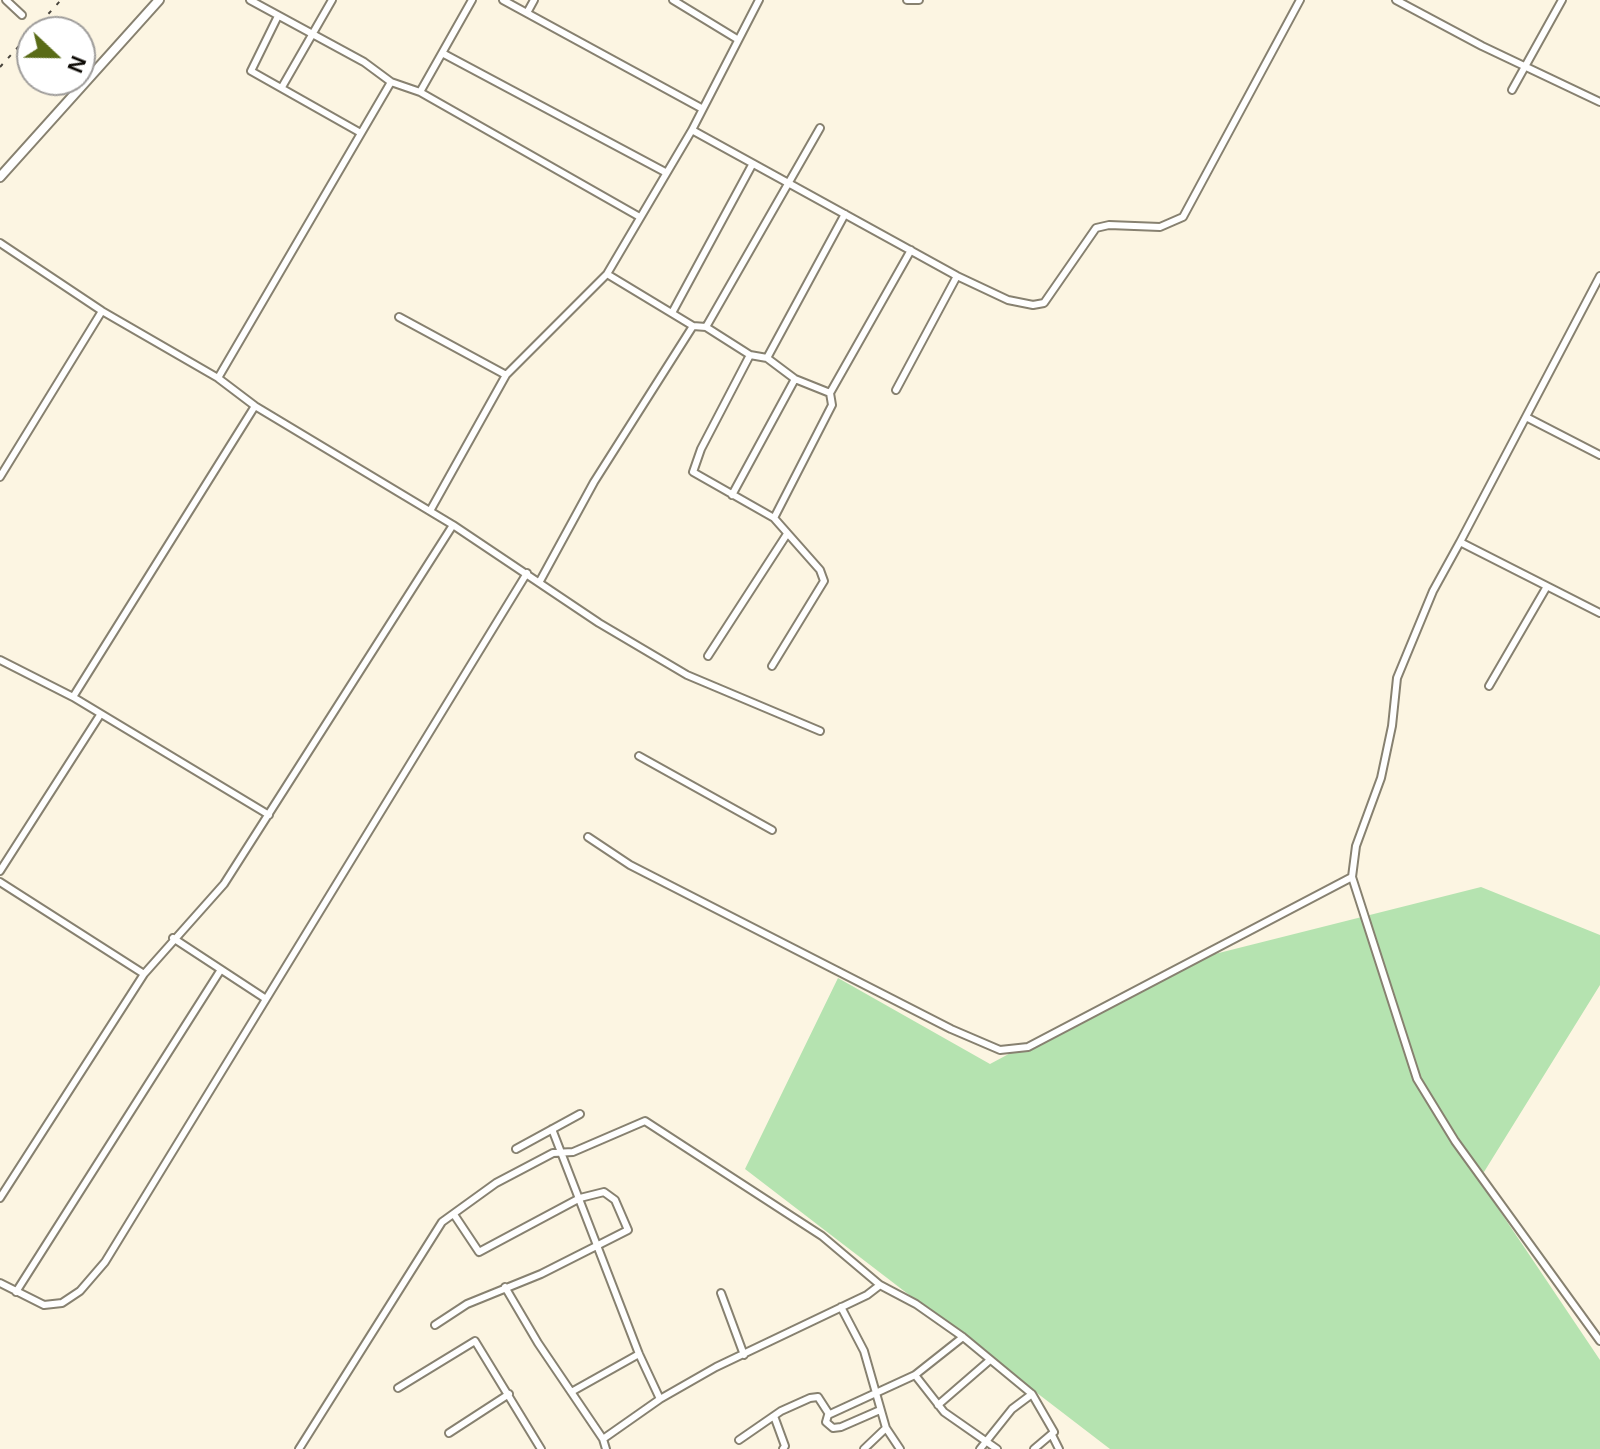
<!DOCTYPE html>
<html>
<head>
<meta charset="utf-8">
<style>
  body { margin:0 }
  #map { position:relative; width:1600px; height:1449px; overflow:hidden; background:#fcf5e2; font-family:Arial,sans-serif }
  canvas { display:block }
  .north { position:absolute; left:16px; top:16px; width:80px; height:80px; box-sizing:border-box; background:#fff; border:2px solid #9f9d9b; border-radius:50%; rotate:112deg; font-size:22px; font-weight:700; line-height:32px; text-align:center; color:#0e0b06 }
  .north::after { content:''; display:block; margin:auto; width:28px; height:36px; background:#596b17; clip-path:polygon(50% 0,100% 100%,50% 72%,0 100%) }
</style>
</head>
<body>
<div id="map">
<canvas width="1600" height="1449"></canvas>
<div class="north">N</div>
</div>
<script>
const context = document.querySelector('canvas').getContext('2d');
context.lineJoin = 'round';
function fill(path, color) {
  context.fillStyle = color;
  context.fill(path, 'evenodd');
}
function poly(rows) {
  const path = new Path2D();
  for (const r of rows) {
    path.moveTo(r[0], r[1]);
    for (let i = 2; i < r.length; i += 2) path.lineTo(r[i], r[i + 1]);
  }
  return path;
}
function strokePath(path, color, width, dash) {
  context.strokeStyle = color;
  context.lineWidth = width;
  context.lineCap = dash ? 'butt' : 'round';
  context.setLineDash(dash || []);
  context.stroke(path);
}
const green = poly([
  [1481,887,1600,935,1600,985,1479,1180,1600,1360,1600,1449,1110,1449,745,1169,838,978,990,1064,1179,963]
]);
const minor = poly([
  [6,0,22,15],
  [503,0,701,108],
  [673,0,737,39],
  [907,0,919,0],
  [1396,0,1482,46,1600,102],
  [528,11,534,0],
  [278,16,251,71,359,132],
  [444,54,665,172],
  [391,82,420,92,638,216],
  [282,87,332,0],
  [1512,90,1562,0],
  [420,92,472,0],
  [692,130,957,276,1008,300,1033,305,1044,303,1096,228,1109,225,1160,227,1183,217,1300,0],
  [0,243,102,311,218,378,255,406,453,525,599,623,687,675,820,731],
  [607,274,693,326,706,327,750,355,767,358,795,379,830,393],
  [673,311,752,165],
  [399,317,506,375],
  [706,327,820,128],
  [750,355,701,449,693,472,774,518,820,570,824,581,772,666],
  [767,358,845,214],
  [218,378,391,82,364,62,250,0],
  [896,390,957,276],
  [1526,417,1600,455],
  [0,477,102,311],
  [732,495,795,379],
  [430,511,506,375,607,274,692,130,759,0],
  [774,518,832,405,830,393,911,250],
  [1460,542,1600,276],
  [540,581,594,482,693,326],
  [1600,613,1460,542,1433,591,1397,678,1392,726,1381,778,1356,846,1352,877,1417,1079,1455,1141,1600,1341],
  [708,656,787,534],
  [0,660,73,697,269,815],
  [1489,686,1546,588],
  [73,697,255,406],
  [639,756,772,830],
  [588,837,630,865,951,1029,1000,1050,1028,1047,1352,877],
  [0,871,100,715],
  [0,882,144,974],
  [173,938,266,999],
  [552,1129,639,1354,660,1399],
  [516,1149,580,1114],
  [0,1198,144,974,224,884,453,525],
  [0,1283,44,1305,62,1303,80,1291,105,1262,527,573],
  [505,1287,538,1343,603,1439,606,1449],
  [16,1292,220,971],
  [721,1293,744,1355],
  [841,1307,864,1351,886,1428,900,1449],
  [435,1325,467,1304,541,1274,628,1230,615,1200,604,1192,580,1198,479,1252,455,1216],
  [915,1375,944,1412,997,1449],
  [398,1388,475,1341,541,1449],
  [573,1391,639,1354],
  [938,1405,990,1360],
  [880,1410,841,1427,833,1428,826,1422,828,1415,915,1375,963,1337],
  [774,1416,785,1446,783,1449],
  [449,1433,509,1394],
  [1052,1435,1059,1449],
  [603,1439,660,1399,716,1367,867,1295,880,1285],
  [739,1440,781,1411,810,1398,818,1397,829,1414],
  [299,1449,442,1222,496,1183,553,1153,573,1152,645,1121,822,1236,880,1285,916,1304,963,1337,1032,1394,1054,1432,1034,1449],
  [864,1449,886,1428],
  [980,1449,1012,1409,1032,1394]
]);
const tertiary = poly([
  [0,177,159,0]
]);
const rail = poly([
  [0,67,61,0]
]);
fill(green, '#b5e3b0');
strokePath(minor, '#878170', 10);
strokePath(tertiary, '#878170', 12);
strokePath(minor, '#fff', 6);
strokePath(tertiary, '#fff', 8);
strokePath(rail, '#48443c', 2, [4, 8]);
</script>
</body>
</html>
